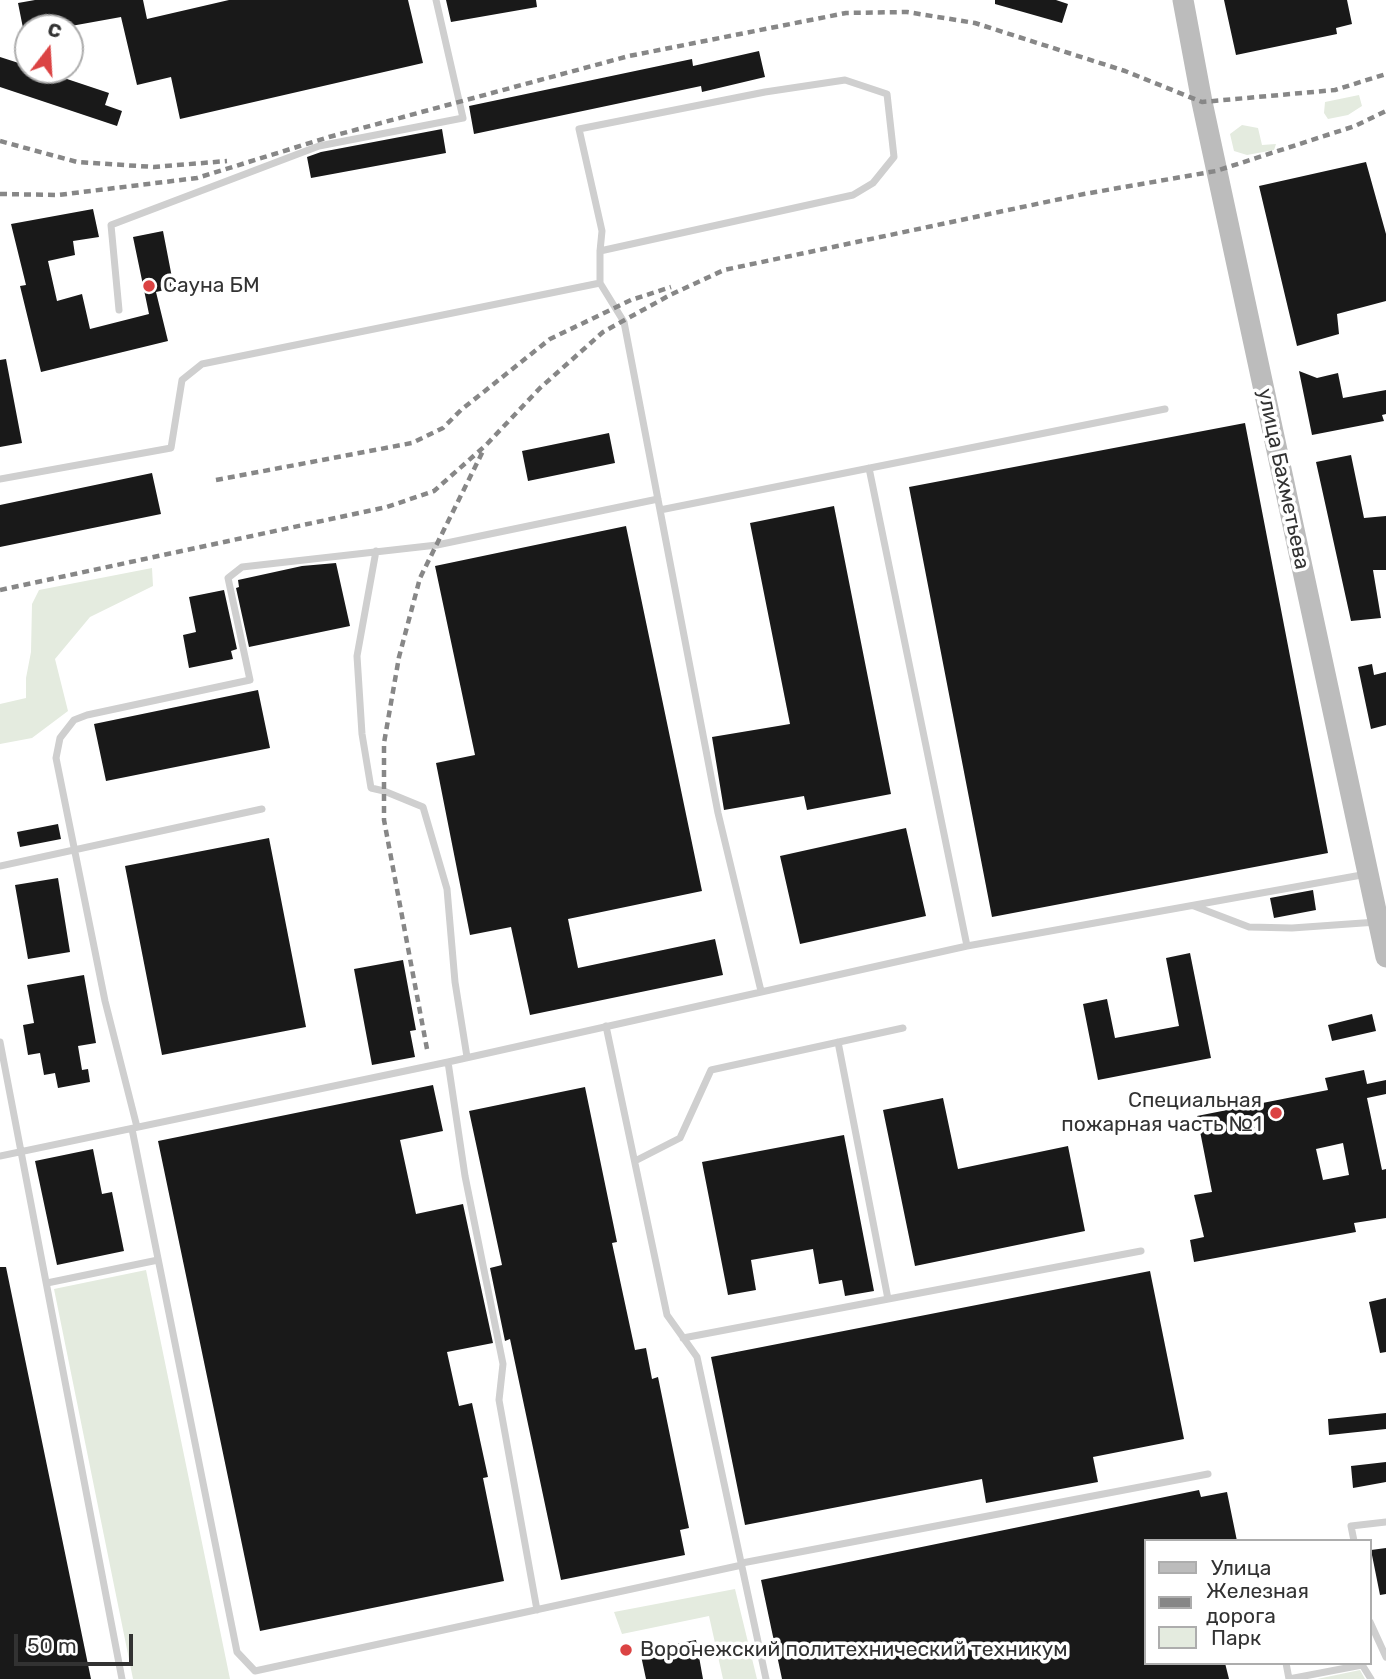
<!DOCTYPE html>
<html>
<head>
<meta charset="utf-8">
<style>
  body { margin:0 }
  #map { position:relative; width:1386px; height:1679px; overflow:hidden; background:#fff; font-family:Rubik,sans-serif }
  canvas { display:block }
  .legend { position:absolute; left:1144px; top:1539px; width:228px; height:126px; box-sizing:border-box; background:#fff; border:2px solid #adadad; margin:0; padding:9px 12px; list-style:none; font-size:21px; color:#323232 }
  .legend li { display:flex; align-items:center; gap:14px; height:35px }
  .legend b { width:35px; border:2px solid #adadad }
  .north { position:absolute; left:14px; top:14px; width:70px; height:70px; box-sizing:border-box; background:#fff; border:2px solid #adadad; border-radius:50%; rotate:17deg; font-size:19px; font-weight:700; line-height:28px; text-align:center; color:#323232 }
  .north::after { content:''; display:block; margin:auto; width:24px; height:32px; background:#db4343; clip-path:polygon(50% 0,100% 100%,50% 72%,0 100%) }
  .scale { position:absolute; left:14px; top:1634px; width:119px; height:32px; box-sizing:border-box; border:4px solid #323232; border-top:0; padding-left:9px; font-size:21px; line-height:24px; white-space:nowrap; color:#323232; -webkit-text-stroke:5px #fff; paint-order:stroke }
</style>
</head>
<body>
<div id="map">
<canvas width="1386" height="1679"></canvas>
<ul class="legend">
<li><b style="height:9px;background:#bcbcbc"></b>Улица</li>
<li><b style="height:9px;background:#878787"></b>Железная дорога</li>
<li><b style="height:19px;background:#e4ebdf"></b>Парк</li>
</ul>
<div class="north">С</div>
<div class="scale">50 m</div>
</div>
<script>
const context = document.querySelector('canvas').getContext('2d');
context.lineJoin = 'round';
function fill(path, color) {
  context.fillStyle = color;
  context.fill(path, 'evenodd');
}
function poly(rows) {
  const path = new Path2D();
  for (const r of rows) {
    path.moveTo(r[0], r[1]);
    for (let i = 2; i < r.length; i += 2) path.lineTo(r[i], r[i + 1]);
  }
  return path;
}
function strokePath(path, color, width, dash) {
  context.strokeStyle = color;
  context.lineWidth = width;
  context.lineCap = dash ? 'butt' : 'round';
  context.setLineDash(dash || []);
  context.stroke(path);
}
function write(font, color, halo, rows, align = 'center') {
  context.font = font + ' Rubik,sans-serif';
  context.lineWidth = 7;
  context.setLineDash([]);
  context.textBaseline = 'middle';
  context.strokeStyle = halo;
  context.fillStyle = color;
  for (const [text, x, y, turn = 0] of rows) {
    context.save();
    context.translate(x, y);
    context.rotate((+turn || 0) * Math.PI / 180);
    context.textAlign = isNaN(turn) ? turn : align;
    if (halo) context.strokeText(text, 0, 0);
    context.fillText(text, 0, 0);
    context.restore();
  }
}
const green = poly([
  [1359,95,1362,106,1348,115,1328,119,1324,113,1325,102],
  [1242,125,1258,128,1262,145,1276,144,1274,150,1247,155,1234,151,1230,134],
  [152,568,153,586,90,617,55,659,68,711,32,738,0,744,0,704,26,698,26,678,31,652,32,604,39,590],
  [146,1270,230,1679,133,1679,54,1289],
  [735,1589,757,1679,723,1679,709,1616,622,1634,614,1612],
  [1360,1670,1365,1679,1317,1679]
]);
const building = poly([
  [35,0,143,0,147,19,229,0,408,0,423,63,180,119,171,77,137,85,121,17,60,28,23,28,18,3],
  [446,0,536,0,537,7,451,22],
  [995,0,1056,0,1068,4,1062,23,995,4],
  [1224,0,1347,0,1352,24,1336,28,1337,34,1236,55],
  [759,51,765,77,702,92,701,86,474,134,469,106,692,59,693,66],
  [0,57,28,66,28,70,40,70,109,93,105,105,122,111,117,126,0,87],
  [442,129,446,153,311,178,307,157,321,152],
  [1366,162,1386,234,1386,301,1337,314,1339,334,1297,346,1259,186],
  [93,209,99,237,73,241,75,255,48,261,57,301,82,294,90,329,149,314,133,237,163,231,174,288,156,292,168,341,41,372,20,286,26,285,11,224],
  [6,359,22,443,0,447,0,360],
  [1299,371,1317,378,1338,373,1343,398,1386,390,1386,414,1382,415,1384,421,1312,435],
  [1245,423,1328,853,992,917,909,487],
  [609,433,615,463,528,481,522,451],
  [1351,455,1364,518,1386,516,1386,570,1373,570,1381,618,1351,621,1316,462],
  [152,473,161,514,0,547,0,505],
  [834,506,891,794,807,810,804,796,724,810,712,737,790,724,750,523],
  [626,526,702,891,568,919,578,968,715,939,723,975,530,1015,511,927,470,935,436,763,475,755,435,566],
  [336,563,350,626,249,647,236,588,239,587,238,580,302,566],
  [224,590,237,649,231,651,233,659,189,668,183,635,196,632,189,597],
  [1372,664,1374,675,1386,672,1386,725,1371,729,1358,667],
  [258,690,270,748,106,781,94,724],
  [58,824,61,839,20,847,17,832],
  [906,828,926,916,800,944,780,856],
  [269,838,306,1027,162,1055,125,866],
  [58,878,70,952,28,959,15,885],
  [1313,890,1316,910,1274,918,1270,898],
  [1190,953,1211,1058,1098,1080,1083,1004,1107,999,1115,1038,1179,1026,1166,958],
  [403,960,416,1030,410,1031,415,1057,372,1065,354,969],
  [84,975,96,1043,78,1046,82,1070,88,1069,90,1082,58,1088,55,1073,44,1075,40,1053,28,1055,23,1025,34,1023,27,985],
  [1372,1014,1376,1031,1332,1041,1328,1025],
  [1364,1070,1367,1084,1386,1080,1386,1094,1367,1098,1382,1170,1386,1169,1386,1218,1354,1223,1356,1232,1194,1262,1190,1240,1204,1237,1194,1195,1212,1192,1197,1116,1328,1090,1325,1078],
  [1343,1143,1349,1175,1323,1180,1316,1149],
  [433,1085,443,1131,400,1140,416,1214,463,1204,493,1343,447,1352,459,1406,472,1403,488,1477,483,1478,504,1581,260,1631,158,1141],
  [585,1087,617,1242,612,1243,635,1350,646,1348,652,1379,658,1377,689,1528,680,1530,685,1555,561,1580,510,1339,505,1341,490,1268,502,1265,469,1111],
  [943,1098,958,1169,1068,1146,1085,1231,915,1266,883,1110],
  [844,1135,874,1291,845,1296,842,1280,819,1284,813,1249,751,1260,756,1290,728,1295,702,1162],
  [93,1149,102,1194,112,1192,124,1251,57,1265,35,1161],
  [0,1267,6,1267,91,1679,0,1679],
  [1150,1271,1184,1439,1093,1457,1098,1482,986,1503,982,1479,745,1525,711,1357],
  [1386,1298,1386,1352,1380,1353,1369,1302],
  [1386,1413,1386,1429,1329,1435,1328,1419],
  [1386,1462,1386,1482,1353,1488,1351,1466],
  [1199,1490,1201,1497,1227,1492,1237,1541,1146,1541,1146,1663,1225,1663,1229,1679,782,1679,761,1580],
  [1386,1548,1386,1594,1380,1595,1371,1550],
  [696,1640,703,1679,646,1679,640,1651]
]);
const lane = poly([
  [600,251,853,195,873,183,894,157,887,94,845,80,765,92,579,129,602,231,600,251,600,283,624,322,718,813,761,991],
  [119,310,111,225,319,146,463,118,436,0],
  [869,468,967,946],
  [0,479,171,448,182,380,202,364,600,283],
  [660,510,1165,409],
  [376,551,357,656,362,734,371,788,384,791,423,807,447,889,455,982,467,1057],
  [0,866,262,809],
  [1194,906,1249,927,1292,928,1377,922],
  [606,1026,667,1315,697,1357,766,1679],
  [0,1042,122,1679],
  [838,1042,888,1299],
  [448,1062,465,1176,503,1364,499,1400,537,1610],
  [137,1127,105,1001,56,758,60,738,74,720,87,715,250,680,228,578,242,567,437,545,658,499],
  [132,1129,237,1652,255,1671,742,1565],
  [0,1156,448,1062,967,946,1367,874],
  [635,1161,680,1138,711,1070,903,1028],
  [47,1283,158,1260],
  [683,1338,1141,1251],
  [1354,1541,1351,1526,1386,1522],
  [742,1563,1208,1474],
  [1370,1622,1386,1657],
  [1286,1663,1289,1679],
  [1361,1663,1371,1679],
  [1289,1679,1362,1665]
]);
const secondary = poly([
  [1183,0,1202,102,1386,957]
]);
const rail = poly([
  [0,141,77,162,154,167,227,161],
  [0,194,58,195,197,178,329,137,629,56,846,13,907,12,975,23,1125,71,1202,102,1335,90,1386,74],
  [216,480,412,443,443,428,461,410,550,339,631,300,671,287],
  [0,590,387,507,434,491,486,445,540,388,603,332,670,295,724,270,1084,194,1216,171,1355,126,1386,111],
  [427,1049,384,820,384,743,399,657,420,578,483,451]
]);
const markers = [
  [149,286,7,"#db4343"],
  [1276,1113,7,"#db4343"],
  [626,1650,7,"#db4343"]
];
const poiNames = [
  ["Сауна БМ",163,286],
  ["Специальная",1262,1101,"right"],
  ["пожарная часть №1",1262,1125,"right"],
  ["Воронежский политехнический техникум",640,1650]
];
const streetNames = [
  ["улица Бахметьева",1283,479,78]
];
fill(green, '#e4ebdf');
fill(building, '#191919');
strokePath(lane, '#cfcfcf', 7);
strokePath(secondary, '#bcbcbc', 21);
strokePath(rail, '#878787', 4.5, [7, 5]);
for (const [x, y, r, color] of markers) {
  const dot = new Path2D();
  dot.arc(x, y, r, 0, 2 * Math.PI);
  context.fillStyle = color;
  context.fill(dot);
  strokePath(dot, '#fff', 2.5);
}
write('21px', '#323232', '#fff', poiNames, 'left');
write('21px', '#323232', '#fff', streetNames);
</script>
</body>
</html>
